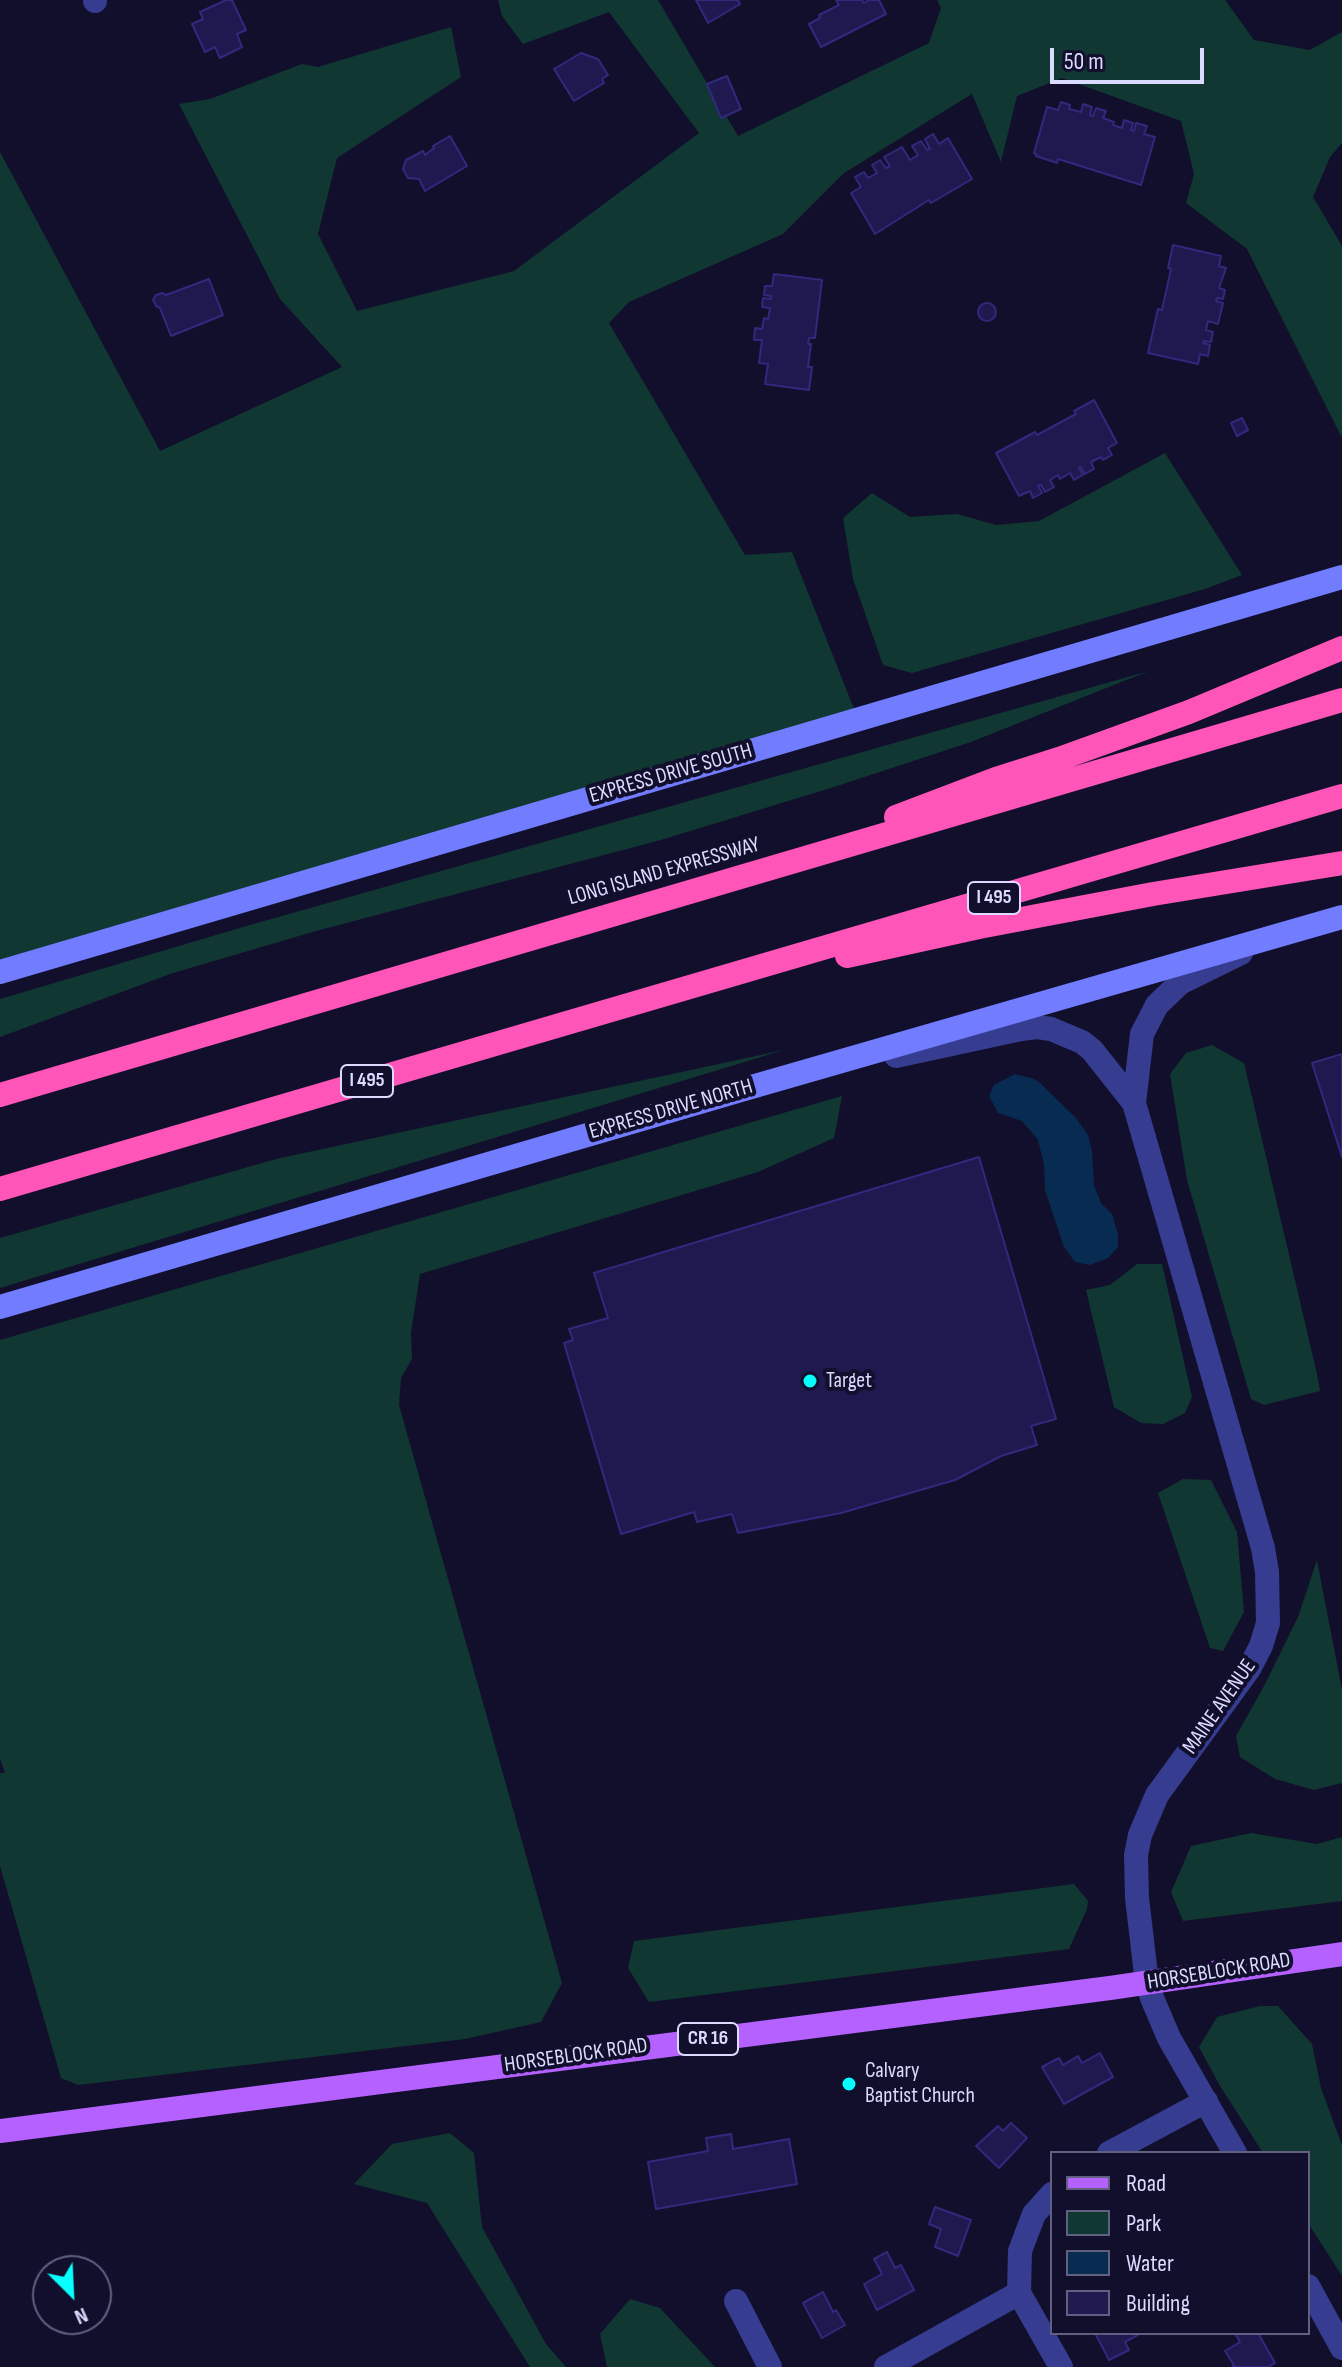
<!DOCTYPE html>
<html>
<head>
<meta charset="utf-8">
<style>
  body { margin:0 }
  #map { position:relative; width:1342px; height:2367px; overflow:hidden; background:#110f2c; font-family:"Sofia Sans Condensed",sans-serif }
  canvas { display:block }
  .legend { position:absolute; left:1050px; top:2151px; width:260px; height:184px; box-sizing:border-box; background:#110f2c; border:2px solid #626080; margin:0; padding:10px 14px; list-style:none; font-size:24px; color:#dbdaff }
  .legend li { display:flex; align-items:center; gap:16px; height:40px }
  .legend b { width:40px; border:2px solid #626080 }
  .north { position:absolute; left:32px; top:2255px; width:80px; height:80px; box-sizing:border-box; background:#110f2c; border:2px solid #626080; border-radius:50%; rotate:156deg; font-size:22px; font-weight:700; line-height:32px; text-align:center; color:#dbdaff }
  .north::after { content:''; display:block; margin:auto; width:28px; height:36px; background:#06fffe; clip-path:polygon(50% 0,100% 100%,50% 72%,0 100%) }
  .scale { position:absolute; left:1050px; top:48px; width:154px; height:36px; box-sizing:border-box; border:4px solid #dbdaff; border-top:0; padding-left:10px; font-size:24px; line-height:28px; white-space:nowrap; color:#dbdaff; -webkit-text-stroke:6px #110f2c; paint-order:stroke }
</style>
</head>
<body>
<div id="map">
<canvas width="1342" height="2367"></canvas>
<ul class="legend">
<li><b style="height:10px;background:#b461ff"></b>Road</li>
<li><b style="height:22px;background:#113732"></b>Park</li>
<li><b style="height:22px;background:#082b52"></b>Water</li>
<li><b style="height:22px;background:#1f194f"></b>Building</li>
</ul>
<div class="north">N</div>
<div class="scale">50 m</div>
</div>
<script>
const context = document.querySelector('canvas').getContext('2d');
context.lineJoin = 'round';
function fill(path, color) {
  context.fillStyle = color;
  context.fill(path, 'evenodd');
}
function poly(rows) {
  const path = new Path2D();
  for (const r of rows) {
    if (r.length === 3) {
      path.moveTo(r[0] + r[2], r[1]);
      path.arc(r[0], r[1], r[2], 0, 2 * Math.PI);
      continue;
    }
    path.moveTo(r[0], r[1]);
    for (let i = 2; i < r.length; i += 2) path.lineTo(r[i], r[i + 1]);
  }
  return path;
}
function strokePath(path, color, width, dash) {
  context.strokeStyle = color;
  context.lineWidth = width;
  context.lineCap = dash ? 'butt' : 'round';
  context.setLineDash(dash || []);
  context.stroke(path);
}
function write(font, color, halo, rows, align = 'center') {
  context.font = font + ' "Sofia Sans Condensed",sans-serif';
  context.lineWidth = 8;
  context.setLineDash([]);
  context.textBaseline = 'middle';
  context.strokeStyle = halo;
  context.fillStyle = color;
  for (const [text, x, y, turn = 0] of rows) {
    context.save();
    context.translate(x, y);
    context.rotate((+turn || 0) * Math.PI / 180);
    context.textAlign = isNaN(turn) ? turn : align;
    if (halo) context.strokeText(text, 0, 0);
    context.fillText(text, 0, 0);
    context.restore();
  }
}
const green = poly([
  [498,0,658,0,738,136,929,43,941,8,937,0,1225,0,1254,40,1310,50,1342,32,1342,143,1330,157,1313,197,1342,246,1342,438,1247,249,1186,203,1194,174,1181,121,1062,78,1017,96,1001,162,972,94,844,173,783,234,629,302,609,323,745,555,792,552,858,719,0,960,0,152,160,451,342,367,280,299,179,104,210,99,302,64,318,67,451,27,461,77,337,158,318,234,357,311,514,271,699,133,609,12,523,44,502,16],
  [1165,453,1242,575,1205,589,912,673,883,665,853,579,843,518,872,493,910,517,957,514,996,525,1039,521],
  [1149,671,971,742,837,786,661,840,316,931,173,973,0,1037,0,999,243,927],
  [1212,1045,1244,1063,1317,1374,1320,1391,1264,1405,1251,1399,1187,1180,1170,1074,1186,1053],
  [784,1050,0,1288,0,1238,276,1159],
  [842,1096,834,1138,758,1172,420,1274,411,1333,412,1359,401,1378,399,1405,562,1983,541,2022,465,2039,78,2085,61,2078,0,1866,0,1773,5,1773,0,1759,0,1340],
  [1137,1264,1162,1264,1192,1397,1185,1413,1163,1424,1141,1423,1114,1407,1086,1290,1110,1285],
  [1183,1479,1211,1480,1237,1532,1244,1612,1223,1651,1210,1648,1158,1493],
  [1317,1560,1342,1690,1342,1783,1314,1790,1275,1779,1240,1757,1236,1736,1264,1686,1298,1617],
  [1251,1833,1317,1844,1342,1837,1342,1901,1183,1921,1171,1892,1191,1846],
  [1074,1884,1088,1901,1087,1909,1069,1949,649,2002,628,1968,634,1941],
  [1260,2006,1278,2006,1312,2044,1321,2088,1342,2145,1342,2276,1308,2223,1308,2153,1263,2153,1220,2086,1199,2047,1217,2017],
  [450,2133,474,2153,482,2227,546,2344,566,2367,530,2367,427,2203,354,2184,392,2144],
  [630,2299,660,2308,715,2367,607,2367,600,2334]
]);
const water = poly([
  [1015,1074,1034,1079,1040,1083,1076,1118,1088,1135,1092,1151,1094,1185,1101,1203,1112,1214,1118,1234,1118,1247,1108,1258,1090,1265,1075,1262,1064,1247,1045,1190,1044,1164,1038,1140,1022,1121,998,1113,989,1096,994,1085]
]);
const building = poly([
  [226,0,232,0,246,30,237,34,242,47,220,58,215,47,205,52,192,24,203,19,200,12,226,0],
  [696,0,738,0,740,4,708,23,696,0],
  [836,0,862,0,864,3,869,0,879,0,886,14,821,47,809,24,820,18,819,15,839,5,836,0],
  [581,53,598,59,608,75,602,79,604,83,574,101,554,69,581,53],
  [727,76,741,109,721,118,707,84,727,76],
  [1061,102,1070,105,1069,109,1081,112,1083,104,1092,107,1090,115,1093,116,1096,108,1106,111,1103,118,1114,122,1113,125,1122,128,1124,120,1133,123,1131,130,1134,131,1136,123,1147,126,1144,134,1155,137,1141,185,1058,159,1057,163,1036,156,1036,154,1034,153,1047,107,1058,110,1061,102],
  [933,134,939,144,948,138,972,179,931,203,929,200,875,234,851,193,861,187,855,177,864,172,868,178,877,173,872,165,880,160,886,168,890,166,884,157,902,147,910,160,918,155,912,146,921,141,927,150,930,149,925,139,933,134],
  [450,136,467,166,425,191,419,179,408,178,403,169,406,160,423,151,425,155,434,148,433,146,450,136],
  [1173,245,1221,256,1219,266,1226,268,1219,288,1225,290,1223,299,1217,298,1216,301,1223,303,1218,324,1208,321,1206,330,1213,332,1211,342,1204,341,1203,343,1210,345,1208,356,1200,354,1198,364,1148,353,1158,309,1162,310,1171,269,1168,268,1173,245],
  [774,274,822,280,815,338,809,338,808,344,811,344,808,367,812,367,809,390,765,384,768,364,759,363,762,340,754,340,755,328,762,329,764,318,768,319,770,308,762,307,763,298,771,299,771,296,764,295,765,286,772,286,774,274],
  [209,279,223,315,171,336,160,308,156,306,153,300,156,295,162,293,166,295,209,279],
  [987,312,9],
  [1094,400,1117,443,1108,448,1112,455,1103,460,1101,457,1091,462,1094,469,1085,474,1081,467,1079,468,1083,475,1074,480,1070,473,1060,479,1058,475,1050,480,1054,487,1045,492,1041,485,1038,486,1042,493,1033,498,1030,491,1019,496,996,453,1035,432,1037,435,1076,414,1074,411,1094,400],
  [1242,418,1248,430,1237,436,1231,423,1242,418],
  [1342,1054,1342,1157,1312,1063,1342,1054],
  [979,1157,1056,1419,1031,1426,1037,1445,1001,1456,955,1480,841,1513,738,1533,732,1514,697,1522,694,1512,621,1534,564,1343,573,1340,569,1329,608,1318,594,1273,979,1157],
  [1100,2053,1113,2077,1064,2104,1042,2067,1059,2058,1063,2065,1078,2056,1082,2063,1100,2053],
  [1011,2123,1027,2138,999,2168,976,2146,998,2126,1003,2131,1011,2123],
  [731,2134,733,2149,789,2139,797,2184,656,2209,648,2162,708,2151,706,2138,731,2134],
  [935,2207,971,2220,958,2256,935,2247,941,2229,929,2224,935,2207],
  [887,2252,895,2268,901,2265,914,2290,877,2310,864,2284,882,2274,874,2259,887,2252],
  [823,2292,833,2312,836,2310,845,2325,822,2338,803,2303,823,2292],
  [1095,2333,1137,2333,1138,2335,1125,2342,1129,2350,1109,2360,1095,2333],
  [1235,2333,1258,2333,1275,2363,1268,2367,1232,2367,1234,2365,1225,2351,1240,2342,1235,2333]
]);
const street = poly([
  [95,1,95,0],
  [896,1056,1021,1029,1037,1027,1051,1029,1082,1042,1092,1050,1134,1103,1263,1548,1267,1572,1268,1623,1261,1646,1249,1669,1157,1795,1140,1835,1136,1855,1137,1898,1147,1983,1152,1998,1169,2038,1235,2153],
  [1134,1103,1142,1034,1157,1005,1180,983,1241,953],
  [1109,2153,1206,2101],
  [1308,2286,1342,2348],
  [1019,2293,1061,2367],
  [736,2301,770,2367],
  [886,2367,1019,2293,1020,2251,1034,2214,1052,2194]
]);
const secondary = poly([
  [0,972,1342,577],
  [0,1307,741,1090,1342,917]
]);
const primary = poly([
  [0,2131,1110,1988,1342,1954]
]);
const highway = poly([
  [896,817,996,779,1059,759,1189,712,1342,648],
  [847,956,979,927,1153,894,1342,863],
  [0,1095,1342,700],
  [0,1189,1342,796]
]);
const markers = [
  [810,1381,8,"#06fffe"],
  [849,2084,8,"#06fffe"]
];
const shields = [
  [994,898,52],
  [367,1081,52],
  [708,2039,60]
];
const shieldNames = [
  ["I 495",994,898],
  ["I 495",367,1081],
  ["CR 16",708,2039]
];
const streetNames = [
  ["EXPRESS DRIVE SOUTH",671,774,-16],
  ["LONG ISLAND EXPRESSWAY",664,872,-16],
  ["EXPRESS DRIVE NORTH",671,1110,-16],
  ["MAINE AVENUE",1220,1707,-55],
  ["HORSEBLOCK ROAD",1219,1972,-9],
  ["HORSEBLOCK ROAD",576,2056,-8]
];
const poiNames = [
  ["Target",826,1381],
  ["Calvary",865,2071],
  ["Baptist Church",865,2096]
];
fill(green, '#113732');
fill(water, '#082b52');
fill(building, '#1f194f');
strokePath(building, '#31297d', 2);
strokePath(street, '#363c8f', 24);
strokePath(secondary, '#717cff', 24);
strokePath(primary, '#b461ff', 24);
strokePath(highway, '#ff55b8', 24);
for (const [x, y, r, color] of markers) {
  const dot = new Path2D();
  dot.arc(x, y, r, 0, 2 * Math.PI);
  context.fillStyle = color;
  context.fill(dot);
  strokePath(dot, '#110f2c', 3);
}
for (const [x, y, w] of shields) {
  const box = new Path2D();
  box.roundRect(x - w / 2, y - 16, w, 32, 6);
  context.fillStyle = '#110f2c';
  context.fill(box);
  strokePath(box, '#dbdaff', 2);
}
write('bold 20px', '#dbdaff', null, shieldNames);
write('22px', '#dbdaff', '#110f2c', streetNames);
write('22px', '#dbdaff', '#110f2c', poiNames, 'left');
</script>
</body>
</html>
